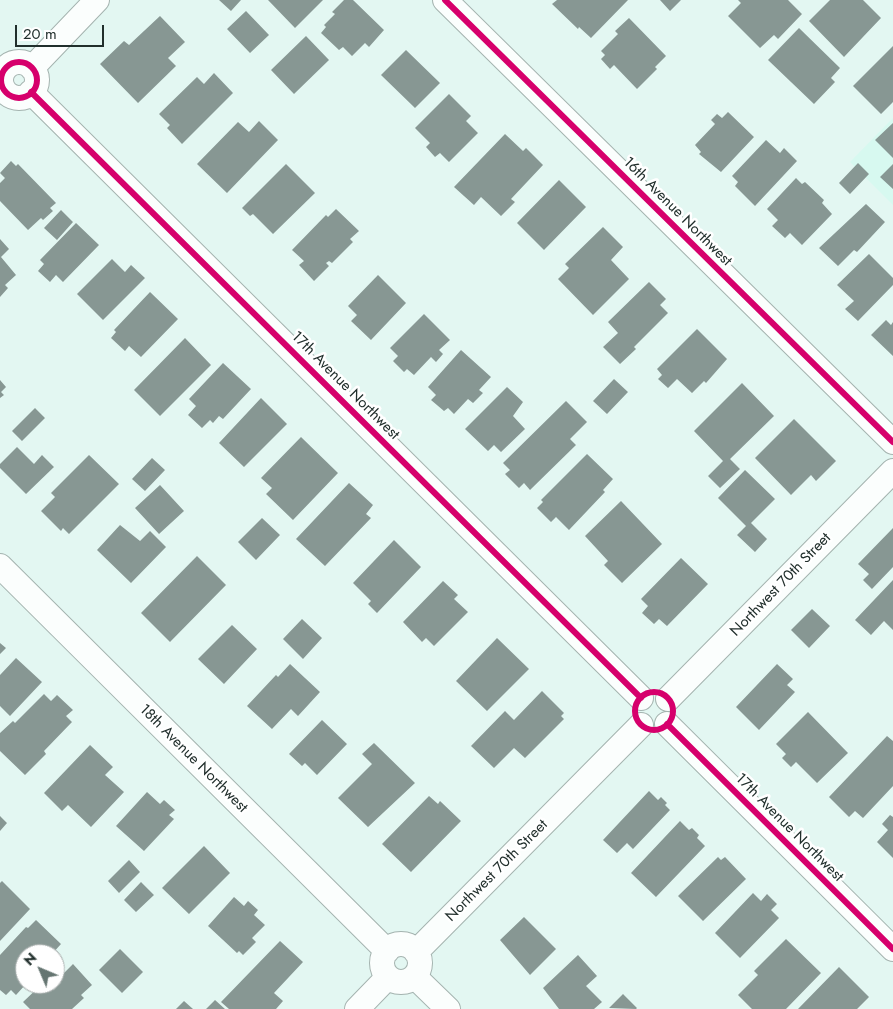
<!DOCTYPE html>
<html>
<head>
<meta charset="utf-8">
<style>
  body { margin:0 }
  #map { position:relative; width:893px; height:1009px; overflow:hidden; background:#e3f7f2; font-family:Jost,sans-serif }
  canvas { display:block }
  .north { position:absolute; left:15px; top:944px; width:50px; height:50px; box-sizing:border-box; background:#fff; border:1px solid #a6acab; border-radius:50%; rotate:315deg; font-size:14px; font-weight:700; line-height:20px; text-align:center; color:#212f2c }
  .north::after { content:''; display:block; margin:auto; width:18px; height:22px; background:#657571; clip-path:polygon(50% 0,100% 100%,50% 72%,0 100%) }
  .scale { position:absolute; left:15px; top:25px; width:89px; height:22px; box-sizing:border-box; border:2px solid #212f2c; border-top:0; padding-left:6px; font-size:15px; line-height:18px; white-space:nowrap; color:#212f2c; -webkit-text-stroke:4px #fff; paint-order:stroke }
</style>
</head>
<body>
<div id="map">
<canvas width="893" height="1009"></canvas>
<div class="north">N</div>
<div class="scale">20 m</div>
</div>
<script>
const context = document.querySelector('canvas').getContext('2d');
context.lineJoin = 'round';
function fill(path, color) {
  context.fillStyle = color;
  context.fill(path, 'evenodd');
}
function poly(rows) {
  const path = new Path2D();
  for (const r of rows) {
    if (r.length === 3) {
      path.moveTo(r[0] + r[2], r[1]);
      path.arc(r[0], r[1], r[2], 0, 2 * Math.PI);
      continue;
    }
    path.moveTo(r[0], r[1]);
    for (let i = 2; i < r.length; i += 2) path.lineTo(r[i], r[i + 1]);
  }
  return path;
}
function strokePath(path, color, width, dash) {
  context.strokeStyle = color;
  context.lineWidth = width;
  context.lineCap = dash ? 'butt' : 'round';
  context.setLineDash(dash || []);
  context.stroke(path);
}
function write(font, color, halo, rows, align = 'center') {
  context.font = font + ' Jost,sans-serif';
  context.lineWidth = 5;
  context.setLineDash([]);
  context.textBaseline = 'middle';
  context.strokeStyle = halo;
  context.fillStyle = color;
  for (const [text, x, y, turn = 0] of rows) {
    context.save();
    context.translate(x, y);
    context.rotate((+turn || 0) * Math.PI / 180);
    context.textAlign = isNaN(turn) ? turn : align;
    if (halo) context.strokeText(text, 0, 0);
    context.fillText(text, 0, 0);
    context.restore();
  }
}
const built = poly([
  [893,118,893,205,850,162]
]);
const building = poly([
  [219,0,241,0,231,11],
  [268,0,323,0,295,28],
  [344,0,353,0,384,30,369,47,365,43,352,56,343,47,339,50,321,33,326,27,324,25,335,14,332,12],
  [557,0,628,0,591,38,579,27,578,29,552,4],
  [660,0,681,0,670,11],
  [738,0,788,0,802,14,778,39,774,35,760,48,728,16,741,3],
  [830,0,863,0,881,18,844,57,809,21],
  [246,11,269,35,250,53,227,29],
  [160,16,185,42,168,58,176,66,138,103,100,64,124,41,129,45],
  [629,18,666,56,655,67,657,69,637,89,614,65,610,69,601,59,605,55,601,51,618,34,615,31],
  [799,28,840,68,831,78,835,82,814,104,768,60],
  [306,36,329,60,294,94,271,70],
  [893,46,893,102,881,114,853,86],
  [406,50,440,83,415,108,381,75],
  [214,73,233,93,182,144,167,128,170,125,159,114,197,77,204,84],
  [449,94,471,116,466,121,478,133,449,162,440,153,435,157,426,147,430,143,415,128],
  [728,112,754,137,721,172,699,154,701,152,695,145,715,124,711,120,717,114,722,118],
  [259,121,278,140,227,193,197,164,238,122,249,132],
  [893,123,893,158,875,140],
  [505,134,523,151,526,148,543,165,511,199,515,202,501,216,481,197,474,205,454,187],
  [766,140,780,153,784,148,797,161,755,206,735,186,738,182,732,176],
  [11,161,16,166,18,164,56,203,50,208,53,211,43,220,41,218,28,230,0,201,0,183,5,178,0,173],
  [858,163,869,174,850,194,839,183],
  [286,164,315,193,273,234,253,214,250,216,242,208],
  [893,164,893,189,880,177],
  [796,178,802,184,805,182,824,200,822,203,832,214,802,245,790,233,785,238,772,226,778,220,767,209],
  [559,180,586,207,544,250,517,223],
  [866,204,885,222,857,252,854,250,838,266,819,248],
  [336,209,359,231,350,239,353,242,332,263,329,261,326,263,329,266,314,281,299,265,304,261,292,250,326,215,328,217],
  [61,210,73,222,57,240,44,228],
  [76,223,99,245,63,282,56,275,50,282,38,271,44,264,40,260],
  [603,227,623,247,611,260,629,279,593,315,558,279,569,268,565,264],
  [0,239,9,249,1,257,16,275,5,285,8,288,0,297],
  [869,254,893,278,893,285,858,321,845,309,854,301,837,285],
  [112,259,125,272,131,265,145,278,103,320,77,294],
  [378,275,406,303,371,340,351,321,357,315,348,306],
  [649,282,666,299,660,305,668,313,634,347,636,349,620,364,603,347,618,333,608,322],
  [150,292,178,319,141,357,129,346,125,351,111,338,116,332,114,330],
  [424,314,450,340,439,350,443,354,436,362,431,357,414,375,407,369,404,372,393,361,398,356,390,348],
  [886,320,891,325,893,322,893,356,871,335],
  [697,329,727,359,706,383,704,381,692,393,677,379,668,388,658,379,662,375,657,369],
  [185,338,211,365,160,416,134,390],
  [461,350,491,377,479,390,483,393,473,403,468,399,454,414,448,408,444,411,431,400,436,395,428,387],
  [223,363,251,389,223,419,219,416,213,423,210,420,202,428,188,415,196,406,189,399],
  [614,379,628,392,607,414,593,401],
  [0,380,6,387,1,392,4,395,0,398],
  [742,383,774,416,730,459,740,469,720,488,708,476,723,461,694,431],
  [507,387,523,402,513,416,525,429,501,452,494,445,488,451,465,429],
  [261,398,287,424,244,467,219,443],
  [566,401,587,422,570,439,576,445,530,490,524,483,519,488,505,474,510,470,503,463],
  [35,408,45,418,22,441,12,431],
  [794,419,836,461,816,481,811,475,791,495,755,458],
  [301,437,338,473,293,520,266,494,272,488,261,478],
  [17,447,34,464,42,455,54,467,26,494,0,468,0,464],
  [587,454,613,479,603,490,605,492,569,530,556,517,551,522,537,508,543,502,541,500],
  [89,455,119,484,69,534,63,528,61,531,41,511,55,497,51,493],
  [152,458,165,470,145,491,132,479],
  [745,470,775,499,751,523,767,539,755,552,737,535,746,526,718,498],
  [349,483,373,505,366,514,371,518,325,566,296,539],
  [160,485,184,511,159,534,135,508],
  [621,501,662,544,622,583,604,565,608,561,585,536],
  [262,518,280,535,256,560,238,542],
  [120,525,140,541,150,531,166,547,131,583,97,550],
  [893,528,893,567,872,589,863,580,869,574,858,564],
  [394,540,421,567,377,613,368,604,371,601,353,583],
  [197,556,226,585,170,642,141,613],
  [681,558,708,584,667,626,659,619,654,624,642,613,648,606,641,599],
  [893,580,893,630,884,621,871,635,855,620],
  [443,581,458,595,454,599,468,612,434,646,426,638,422,642,403,622],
  [812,609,830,626,809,648,791,630],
  [302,619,322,638,303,659,283,639],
  [232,625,257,649,224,684,198,659],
  [497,638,529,669,487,711,456,681],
  [0,643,6,648,0,654],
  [16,658,42,682,10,716,0,706,0,675],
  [290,664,320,692,298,716,291,709,272,729,247,706,276,675,278,677],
  [777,664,793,679,787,685,795,692,759,730,736,707],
  [542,691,564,713,561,716,564,719,525,758,514,748,494,768,471,746,505,711,514,720],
  [44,694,51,701,57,695,73,710,66,716,72,722,44,751,46,754,25,775,0,751,0,733,13,721,15,723],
  [808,712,848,753,817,783,796,762,791,767,782,758,786,754,776,744],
  [322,720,347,744,317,775,305,763,302,766,289,754],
  [887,736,893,741,893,786,863,818,855,811,849,817,829,797],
  [374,743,415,783,368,827,338,798,372,764,362,754],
  [90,745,113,767,105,775,124,792,91,827,68,805,62,811,44,793],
  [649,791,658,800,661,797,667,803,665,805,670,810,633,849,627,843,617,853,603,840],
  [147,792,160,804,164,800,175,810,169,815,174,819,144,851,116,826],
  [429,796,438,804,440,801,461,821,411,872,382,844],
  [890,815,893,817,893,858,877,842,888,830,882,824],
  [0,816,7,823,0,831],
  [680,821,689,830,692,828,699,835,697,838,705,846,656,897,631,873],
  [204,846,230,873,189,914,162,888],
  [718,857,721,860,725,857,746,879,703,921,678,896],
  [129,860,140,872,119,893,108,881],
  [2,881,30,909,0,941,0,883],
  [141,882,154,895,136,912,124,900],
  [753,893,761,901,767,894,777,904,771,910,779,918,740,958,715,933],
  [234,897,244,906,248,901,258,910,254,915,265,925,252,938,256,942,243,955,239,951,237,953,208,926],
  [524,917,556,949,530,975,500,940],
  [36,920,61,944,52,954,25,954,26,984,16,995,11,990,6,995,0,990,0,955,26,927,28,928],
  [786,939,821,973,786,1009,752,1009,738,995,758,975,754,971],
  [280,941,303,962,274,993,283,1001,276,1009,229,1009,221,1002],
  [120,949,143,972,122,993,99,970],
  [578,955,597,976,586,986,602,1002,594,1009,559,1009,543,988],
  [73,964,92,985,81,995,84,998,72,1009,30,1009,23,1002,42,984,55,984,55,972,58,969,63,974],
  [839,967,869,997,857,1009,798,1009],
  [623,994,637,1008,636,1009,609,1008],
  [215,1000,225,1009,206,1009],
  [184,1001,193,1009,176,1009]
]);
const minor = poly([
  [445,0,893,442],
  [19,80,18],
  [32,68,97,0],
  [31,92,641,698],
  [0,566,387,951],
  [668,699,893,471],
  [667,724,893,949],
  [401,963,19],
  [416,952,641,725],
  [415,977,448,1009],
  [357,1009,388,977]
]);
const cycleway = poly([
  [445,0,893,442],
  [19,80,18],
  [31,92,641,698],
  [654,711,19],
  [667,724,893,949]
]);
const streetNames = [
  ["16th Avenue Northwest",677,212,45],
  ["17th Avenue Northwest",345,386,45],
  ["Northwest 70th Street",781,585,-46],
  ["18th Avenue Northwest",193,759,45],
  ["17th Avenue Northwest",789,828,45],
  ["Northwest 70th Street",497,871,-45]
];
fill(built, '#d7f9f0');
fill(building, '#879793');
strokePath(minor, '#a4b3af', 26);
strokePath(minor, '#fbfefd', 24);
strokePath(cycleway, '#d6006c', 6);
write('15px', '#212f2c', '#fff', streetNames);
</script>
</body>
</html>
